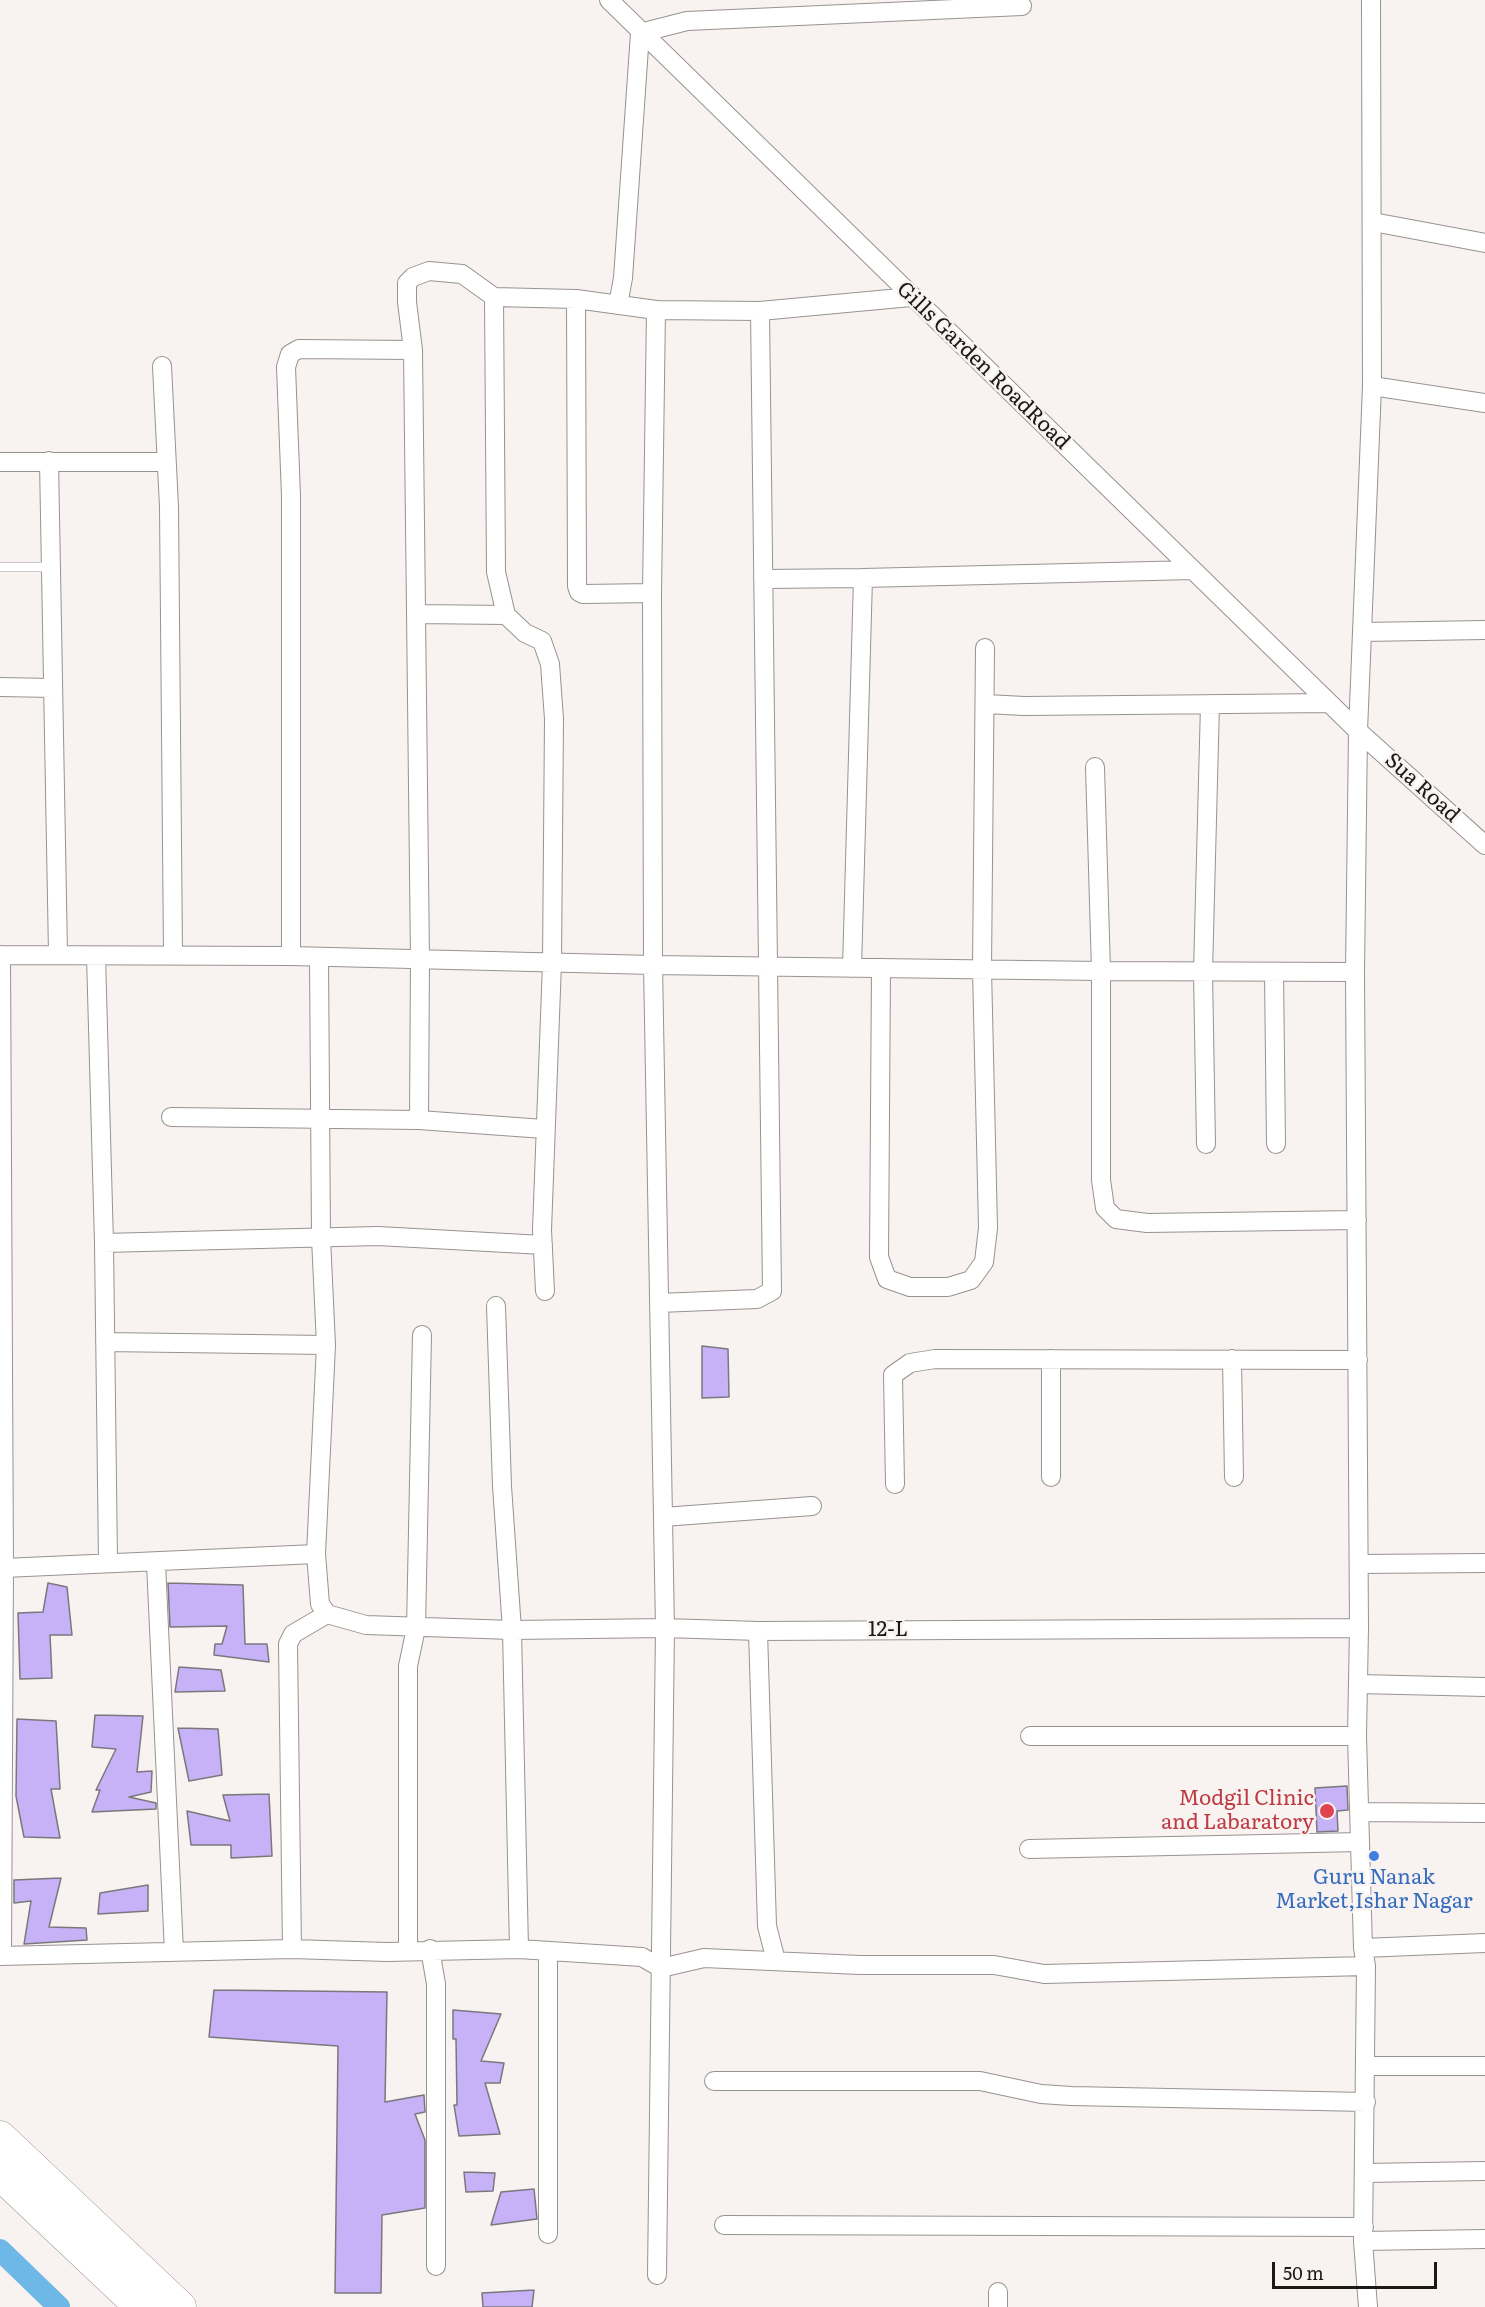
<!DOCTYPE html>
<html>
<head>
<meta charset="utf-8">
<style>
  body { margin:0 }
  #map { position:relative; width:1485px; height:2307px; overflow:hidden; background:#f8f2f0; font-family:Literata,serif }
  canvas { display:block }
  .scale { position:absolute; left:1272px; top:2262px; width:165px; height:27px; box-sizing:border-box; border:3px solid #1b1918; border-top:0; padding-left:8px; font-size:18px; line-height:21px; white-space:nowrap; color:#1b1918; -webkit-text-stroke:4px #f8f2f0; paint-order:stroke }
</style>
</head>
<body>
<div id="map">
<canvas width="1485" height="2307"></canvas>
<div class="scale">50 m</div>
</div>
<script>
const context = document.querySelector('canvas').getContext('2d');
context.lineJoin = 'round';
function poly(rows) {
  const path = new Path2D();
  for (const r of rows) {
    path.moveTo(r[0], r[1]);
    for (let i = 2; i < r.length; i += 2) path.lineTo(r[i], r[i + 1]);
  }
  return path;
}
function strokePath(path, color, width, dash) {
  context.strokeStyle = color;
  context.lineWidth = width;
  context.lineCap = dash ? 'butt' : 'round';
  context.setLineDash(dash || []);
  context.stroke(path);
}
function fill(path, color) {
  context.fillStyle = color;
  context.fill(path, 'evenodd');
}
function write(font, color, halo, rows, align = 'center') {
  context.font = font + ' Literata,serif';
  context.lineWidth = 5;
  context.setLineDash([]);
  context.textBaseline = 'middle';
  context.strokeStyle = halo;
  context.fillStyle = color;
  for (const [text, x, y, turn = 0] of rows) {
    context.save();
    context.translate(x, y);
    context.rotate((+turn || 0) * Math.PI / 180);
    context.textAlign = isNaN(turn) ? turn : align;
    if (halo) context.strokeText(text, 0, 0);
    context.fillText(text, 0, 0);
    context.restore();
  }
}
const canal = poly([
  [0,2250,59,2307]
]);
const building = poly([
  [702,1346,728,1349,729,1397,702,1398,702,1346],
  [48,1583,67,1587,72,1635,50,1635,52,1678,20,1679,18,1613,43,1612,48,1583],
  [168,1583,243,1585,245,1644,267,1644,269,1662,214,1655,215,1644,222,1644,227,1626,170,1627,168,1583],
  [179,1667,221,1670,225,1691,175,1692,179,1667],
  [95,1715,143,1716,137,1772,152,1771,151,1792,129,1797,156,1803,156,1809,92,1812,100,1790,96,1790,116,1749,92,1747,95,1715],
  [17,1719,56,1721,60,1789,51,1789,60,1838,24,1837,16,1796,17,1719],
  [178,1728,218,1729,222,1775,189,1781,178,1728],
  [1347,1786,1348,1810,1337,1811,1338,1831,1317,1832,1315,1788,1347,1786],
  [269,1794,272,1856,231,1858,231,1845,191,1845,187,1811,230,1821,223,1795,269,1794],
  [61,1878,49,1927,86,1928,87,1940,24,1944,31,1901,14,1903,14,1880,61,1878],
  [148,1885,148,1911,98,1914,100,1893,148,1885],
  [214,1990,387,1992,385,2102,424,2095,425,2112,415,2114,425,2140,425,2208,382,2215,381,2293,335,2293,338,2046,209,2037,214,1990],
  [453,2010,501,2014,481,2061,504,2063,500,2083,485,2083,500,2134,459,2136,454,2105,457,2105,456,2039,453,2039,453,2010],
  [464,2172,495,2173,493,2191,466,2192,464,2172],
  [534,2189,537,2219,491,2225,501,2192,534,2189],
  [534,2290,532,2307,483,2307,482,2293,534,2290]
]);
const lane = poly([
  [0,567,51,567]
]);
const street = poly([
  [609,0,1358,731,1485,845],
  [1373,222,1485,243],
  [494,297,496,572,506,615,525,633,542,641,550,664,554,719,552,963,542,1230,545,1291],
  [576,299,577,586,579,592,583,594,652,593],
  [618,305,623,278,640,33,687,21,1022,6],
  [656,310,760,311,911,297],
  [413,350,420,960,419,1120],
  [162,366,169,507,173,955],
  [1372,386,1485,403],
  [49,461,58,954],
  [0,462,166,462],
  [863,578,1193,570],
  [763,579,863,578,852,968],
  [416,614,506,615],
  [1362,632,1485,630],
  [0,687,53,688],
  [986,704,1024,706,1329,703],
  [1095,767,1101,971,1101,1180,1105,1208,1116,1219,1147,1223,1357,1220],
  [0,955,291,956,653,965,1101,971,1355,972],
  [1,955,4,1568,316,1554,326,1345,321,1238,319,957],
  [96,956,104,1243,108,1562],
  [291,956,291,496,286,367,290,354,299,349,413,350,407,302,407,283,413,277,429,271,462,274,494,297,576,299,656,310,652,593,653,965,665,1628,657,2275],
  [881,968,879,1257,887,1279,910,1287,948,1287,971,1280,984,1262,988,1228,982,969,985,648],
  [1274,972,1276,1144],
  [171,1117,419,1120,544,1129],
  [1206,1144,1203,972,1210,704],
  [104,1243,378,1236,543,1245],
  [659,1303,757,1299,772,1291,760,311],
  [496,1306,502,1486,512,1630,519,1949,642,1957,661,1968,704,1958,860,1965,994,1965,1044,1974,1366,1966],
  [105,1342,326,1345],
  [1051,1359,1051,1477],
  [1232,1359,1234,1477],
  [895,1484,893,1375,910,1363,935,1359,1358,1360],
  [663,1517,812,1506],
  [316,1554,320,1604,327,1614,366,1625,512,1630,665,1628,758,1631,1359,1628],
  [156,1563,174,1952],
  [1359,1564,1485,1563],
  [758,1631,767,1926,776,1961],
  [1359,1684,1485,1687],
  [1030,1736,1357,1736],
  [1360,1812,1485,1813],
  [1029,1849,1360,1842],
  [1363,1948,1485,1943],
  [292,1949,288,1644,293,1634,327,1614],
  [430,1949,436,1984,436,2266],
  [408,1951,408,1666,416,1628,422,1335],
  [0,1956,292,1949,387,1952,519,1949],
  [2,1956,4,1568],
  [1366,2066,1485,2066],
  [714,2081,980,2081,1041,2094,1071,2096,1366,2102],
  [1365,2173,1485,2171],
  [724,2225,1364,2227],
  [548,2234,548,1951],
  [1363,2241,1485,2239],
  [998,2292,998,2307],
  [1368,2307,1363,2241,1366,1966,1363,1948,1357,1736,1359,1628,1355,972,1358,731,1372,386,1371,0]
]);
const highway = poly([
  [0,2137,180,2307],
  [0,2174,141,2307]
]);
const markers = [
  [1327,1811,8,"#e0444e"],
  [1374,1856,6,"#3f7fe0"]
];
const streetNames = [
  ["Gills Garden RoadRoad",983,366,44],
  ["Sua Road",1422,788,42],
  ["12-L",888,1630]
];
const healthNames = [
  ["Modgil Clinic",1314,1799],
  ["and Labaratory",1314,1823]
];
const shopNames = [
  ["Guru Nanak",1374,1878],
  ["Market,Ishar Nagar",1374,1902]
];
strokePath(canal, '#6db8e6', 22);
fill(building, '#c7b1f7');
strokePath(building, '#7a787d', 1.5);
strokePath(lane, '#989290', 10);
strokePath(street, '#989290', 20);
strokePath(highway, '#989290', 33);
strokePath(lane, '#fff', 9);
strokePath(street, '#fff', 18);
strokePath(highway, '#fff', 32);
for (const [x, y, r, color] of markers) {
  const dot = new Path2D();
  dot.arc(x, y, r, 0, 2 * Math.PI);
  context.fillStyle = color;
  context.fill(dot);
  strokePath(dot, '#f8f2f0', 2);
}
write('21px', '#1b1918', '#f8f2f0', streetNames);
write('21px', '#be3a42', '#f8f2f0', healthNames, 'right');
write('21px', '#366cbe', '#f8f2f0', shopNames);
</script>
</body>
</html>
